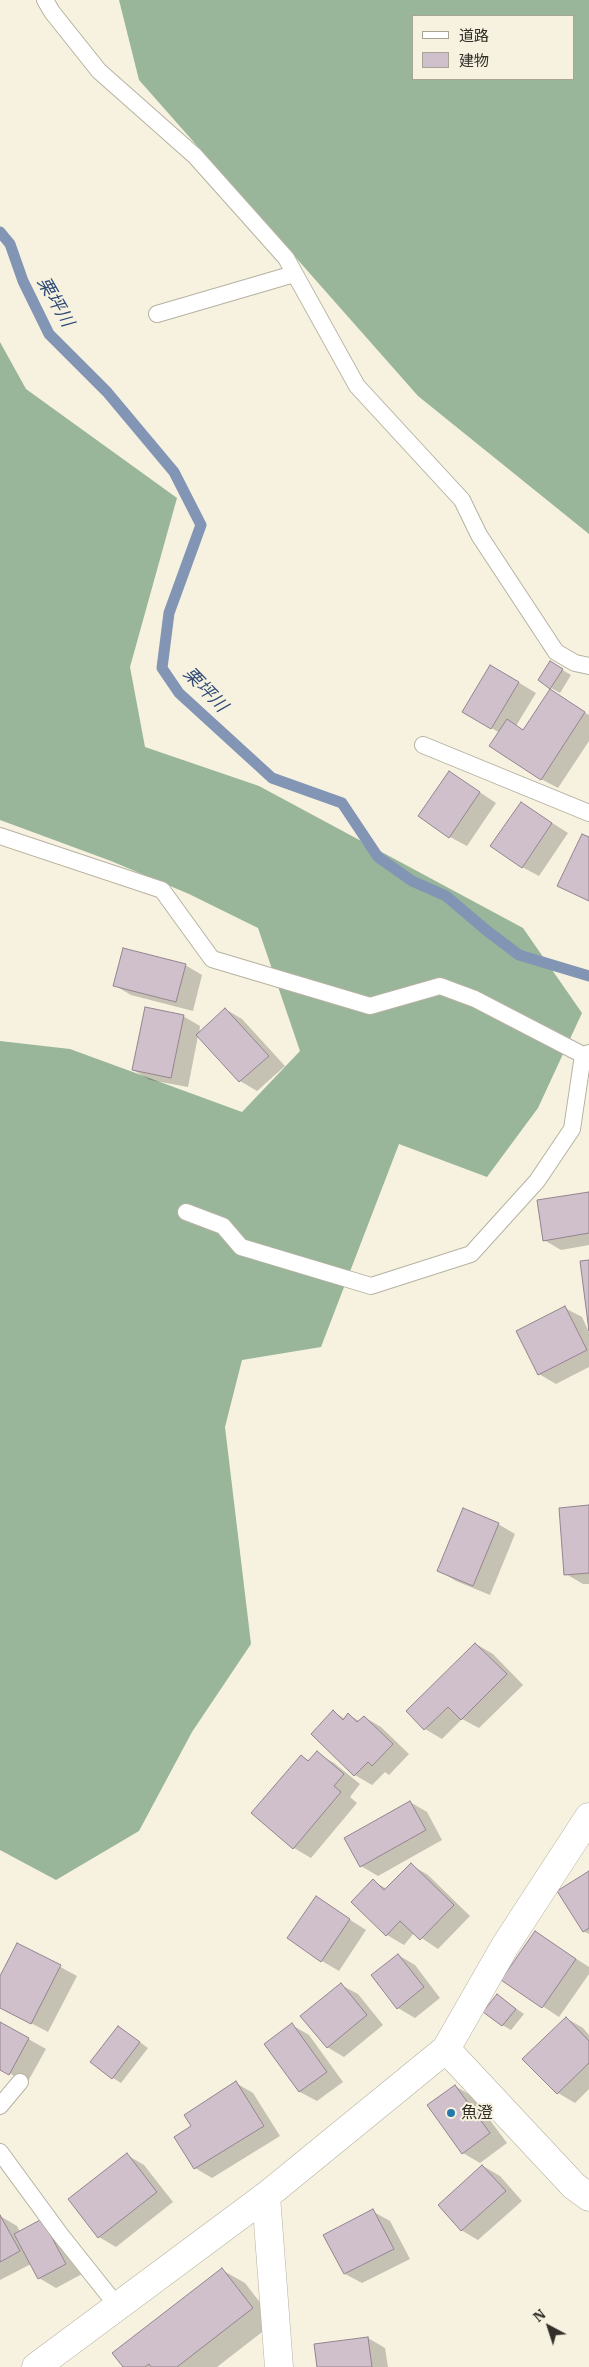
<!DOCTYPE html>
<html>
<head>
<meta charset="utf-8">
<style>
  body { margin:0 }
  #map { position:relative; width:589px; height:2367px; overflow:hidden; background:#f7f2e0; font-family:"IBM Plex Serif","Noto Sans JP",serif }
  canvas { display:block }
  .legend { position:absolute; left:412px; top:15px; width:162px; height:65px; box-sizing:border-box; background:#f7f2e0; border:1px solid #a8a496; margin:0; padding:6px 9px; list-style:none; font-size:15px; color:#312f28 }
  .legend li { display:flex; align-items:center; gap:10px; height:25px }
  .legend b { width:25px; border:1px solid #a8a496 }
  .north { position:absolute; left:524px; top:2302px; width:50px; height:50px; -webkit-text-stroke:4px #f7f2e0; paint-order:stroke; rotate:320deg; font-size:14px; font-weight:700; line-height:20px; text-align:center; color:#312f28 }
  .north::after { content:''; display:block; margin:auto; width:18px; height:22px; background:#312f28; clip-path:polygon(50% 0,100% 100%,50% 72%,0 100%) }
</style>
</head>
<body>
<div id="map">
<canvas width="589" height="2367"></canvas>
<ul class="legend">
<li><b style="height:6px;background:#fff"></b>道路</li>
<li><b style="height:14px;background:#d0c0cc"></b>建物</li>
</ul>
<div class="north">N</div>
</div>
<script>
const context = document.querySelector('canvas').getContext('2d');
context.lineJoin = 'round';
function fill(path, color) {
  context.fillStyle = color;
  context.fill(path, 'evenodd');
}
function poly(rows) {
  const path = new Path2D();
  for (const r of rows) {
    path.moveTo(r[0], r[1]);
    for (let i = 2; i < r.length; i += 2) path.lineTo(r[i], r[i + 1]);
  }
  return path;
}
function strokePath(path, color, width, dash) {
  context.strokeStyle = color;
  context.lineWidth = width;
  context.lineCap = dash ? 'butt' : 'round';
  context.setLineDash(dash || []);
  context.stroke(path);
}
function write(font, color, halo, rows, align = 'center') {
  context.font = font + ' "IBM Plex Serif","Noto Sans JP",serif';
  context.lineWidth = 4;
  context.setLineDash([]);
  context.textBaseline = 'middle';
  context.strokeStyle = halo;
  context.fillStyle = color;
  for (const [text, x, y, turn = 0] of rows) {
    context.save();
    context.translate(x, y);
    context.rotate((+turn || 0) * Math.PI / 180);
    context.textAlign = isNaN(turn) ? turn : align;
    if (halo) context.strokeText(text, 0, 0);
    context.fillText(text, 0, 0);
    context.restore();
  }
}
const forest = poly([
  [119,0,589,0,589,534,418,396,139,80],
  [413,16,573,16,573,79,413,79],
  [0,342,26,389,177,498,130,667,145,747,259,786,523,928,582,1013,538,1108,487,1177,399,1144,321,1347,242,1360,225,1427,251,1644,192,1732,139,1831,56,1880,0,1850,0,1041,70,1049,242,1112,300,1051,258,928,189,894,111,861,0,820]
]);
const shadow = poly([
  [491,666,536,693,516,726,524,730,567,701,589,715,589,741,558,788,541,779,500,733,464,712],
  [559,668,571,675,560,693,551,688],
  [466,783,496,803,467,846,450,837],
  [521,803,568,833,539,876,522,867],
  [185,965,202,975,193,1011,131,995,114,985],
  [225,1009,242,1019,285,1066,257,1091,240,1081,198,1036,188,1087,150,1080,133,1070,183,1016,200,1026,199,1034],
  [589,1193,589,1245,561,1250,544,1240],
  [565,1308,582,1317,589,1332,589,1367,556,1384,539,1374],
  [589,1506,589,1584,583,1584,566,1574],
  [498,1524,515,1534,490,1595,456,1581,439,1571],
  [476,1644,493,1654,523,1685,479,1728,462,1719,442,1739,425,1729],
  [334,1712,345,1719,349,1715,359,1721,364,1717,381,1727,409,1754,389,1775,385,1772,372,1785,355,1775],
  [317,1753,334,1763,360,1784,350,1797,357,1803,311,1858,294,1848,253,1813,301,1756,310,1761],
  [410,1802,427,1812,442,1840,378,1876,361,1866],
  [411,1865,428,1875,470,1916,438,1949,414,1933,404,1945,387,1935,373,1881,387,1889],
  [589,1872,589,1934,583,1931],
  [316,1898,366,1930,339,1971,322,1961],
  [536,1933,589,1967,589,1974,559,2017,503,1980],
  [18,1944,77,1976,48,2032,0,2007,0,1979],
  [398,1955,415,1965,440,1998,415,2018,398,2008],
  [341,1985,358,1994,383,2025,344,2057,327,2047],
  [498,1996,524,2014,511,2030,502,2025],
  [566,2018,583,2028,589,2035,589,2089,575,2103,558,2093,524,2059],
  [0,2023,46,2049,27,2083,0,2068],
  [292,2025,309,2035,343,2082,317,2101,300,2092,266,2045],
  [119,2027,148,2048,121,2083,113,2078],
  [236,2083,253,2093,280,2136,212,2178,195,2168,176,2137,193,2126],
  [455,2086,472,2096,507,2143,480,2163,463,2153],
  [127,2155,144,2165,173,2202,116,2247,99,2237],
  [483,2166,500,2176,522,2201,478,2240,461,2230],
  [372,2211,390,2221,410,2259,362,2283,345,2274,325,2235],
  [0,2216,17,2226,20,2232,42,2220,82,2274,56,2288,39,2278,31,2264,0,2280],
  [222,2270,245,2283,275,2322,217,2367,125,2367],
  [368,2338,385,2348,388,2367,318,2367]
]);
const stream = poly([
  [0,232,10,244,23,281,49,334,107,392,174,472,201,525,169,613,162,668,179,693,272,778,342,803,378,857,412,881,446,896,486,930,519,955,589,976]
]);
const building = poly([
  [550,661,563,669,550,689,538,680,550,661],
  [490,665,519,682,491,729,462,712,490,665],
  [550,689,585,712,541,780,489,746,507,719,523,730,550,689],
  [449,771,480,792,449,838,418,816,449,771],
  [521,802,552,823,522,868,490,846,521,802],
  [582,834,589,837,589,901,557,886,582,834],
  [123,948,186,964,176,1002,113,986,123,948],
  [145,1007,184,1015,171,1078,132,1070,145,1007],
  [225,1008,269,1056,239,1082,196,1035,225,1008],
  [589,1192,589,1233,543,1241,537,1200,589,1192],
  [589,1260,589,1331,580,1261,589,1260],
  [565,1306,587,1350,538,1375,516,1331,565,1306],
  [589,1505,589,1573,564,1575,559,1508,589,1505],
  [463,1508,499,1523,473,1586,437,1571,463,1508],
  [475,1643,507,1674,461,1720,448,1707,424,1730,406,1711,475,1643],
  [333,1710,343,1720,348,1713,357,1722,364,1716,393,1744,372,1766,368,1762,354,1776,311,1734,333,1710],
  [317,1751,344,1774,334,1786,341,1792,293,1849,251,1813,301,1755,308,1761,317,1751],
  [410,1801,426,1830,360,1867,344,1838,410,1801],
  [411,1863,454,1905,420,1940,400,1921,386,1936,351,1902,373,1879,384,1890,411,1863],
  [589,1871,589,1928,583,1932,557,1891,589,1871],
  [316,1896,350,1919,321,1962,287,1938,316,1896],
  [535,1931,576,1959,542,2008,501,1980,535,1931],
  [17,1943,61,1965,31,2024,0,2008,0,1976,17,1943],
  [398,1954,424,1987,397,2009,371,1975,398,1954],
  [341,1983,367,2015,327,2048,300,2016,341,1983],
  [497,1994,516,2009,502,2026,483,2012,497,1994],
  [566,2017,589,2041,589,2063,557,2094,522,2059,566,2017],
  [0,2022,29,2038,9,2075,0,2070,0,2022],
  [292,2023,327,2072,299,2092,264,2044,292,2023],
  [118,2026,140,2042,112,2079,90,2062,118,2026],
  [236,2081,264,2126,194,2169,174,2137,191,2126,184,2115,236,2081],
  [455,2085,490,2133,462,2154,427,2105,455,2085],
  [127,2153,157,2192,98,2238,68,2199,127,2153],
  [482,2165,506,2191,461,2231,438,2205,482,2165],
  [373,2209,394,2249,344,2274,323,2235,373,2209],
  [0,2215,20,2251,0,2262,0,2215],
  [42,2219,66,2264,38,2279,14,2234,42,2219],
  [222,2268,253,2308,177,2367,151,2367,149,2364,145,2367,123,2367,112,2353,222,2268],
  [368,2337,372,2367,317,2367,314,2344,368,2337]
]);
const service = poly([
  [45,0,52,12,99,71,195,156,286,258,357,386,462,500,479,535,556,652,575,663,589,666],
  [157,314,294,274],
  [423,745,589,813],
  [0,836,162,890,212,959,370,1006,440,986,475,999,583,1055],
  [186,1212,223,1226,241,1247,371,1286,471,1254,537,1181,572,1129,583,1055,589,1053],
  [0,2106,20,2082],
  [0,2152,60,2234,118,2307]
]);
const minor = poly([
  [446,2049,574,2186,589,2197],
  [266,2196,279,2367],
  [36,2367,266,2196,446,2049,505,1946,589,1817]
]);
const markers = [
  [451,2113,5,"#267aab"]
];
const poiNames = [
  ["魚澄",461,2113]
];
const waterNames = [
  ["栗坪川",55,302,60],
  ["栗坪川",205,690,46]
];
fill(forest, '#9ab69a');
fill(shadow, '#0003');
strokePath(stream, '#8295b4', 11);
fill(building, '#d0c0cc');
strokePath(building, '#938490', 1);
strokePath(service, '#b6b2a1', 18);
strokePath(minor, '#b6b2a1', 29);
strokePath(service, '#fff', 16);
strokePath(minor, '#fff', 28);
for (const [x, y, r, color] of markers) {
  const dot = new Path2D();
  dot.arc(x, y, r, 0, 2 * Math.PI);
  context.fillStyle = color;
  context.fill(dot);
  strokePath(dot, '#f7f2e0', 2);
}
write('16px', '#312f28', '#f7f2e0', poiNames, 'left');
write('italic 18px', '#2f4b76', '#f7f2e0', waterNames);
</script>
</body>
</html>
